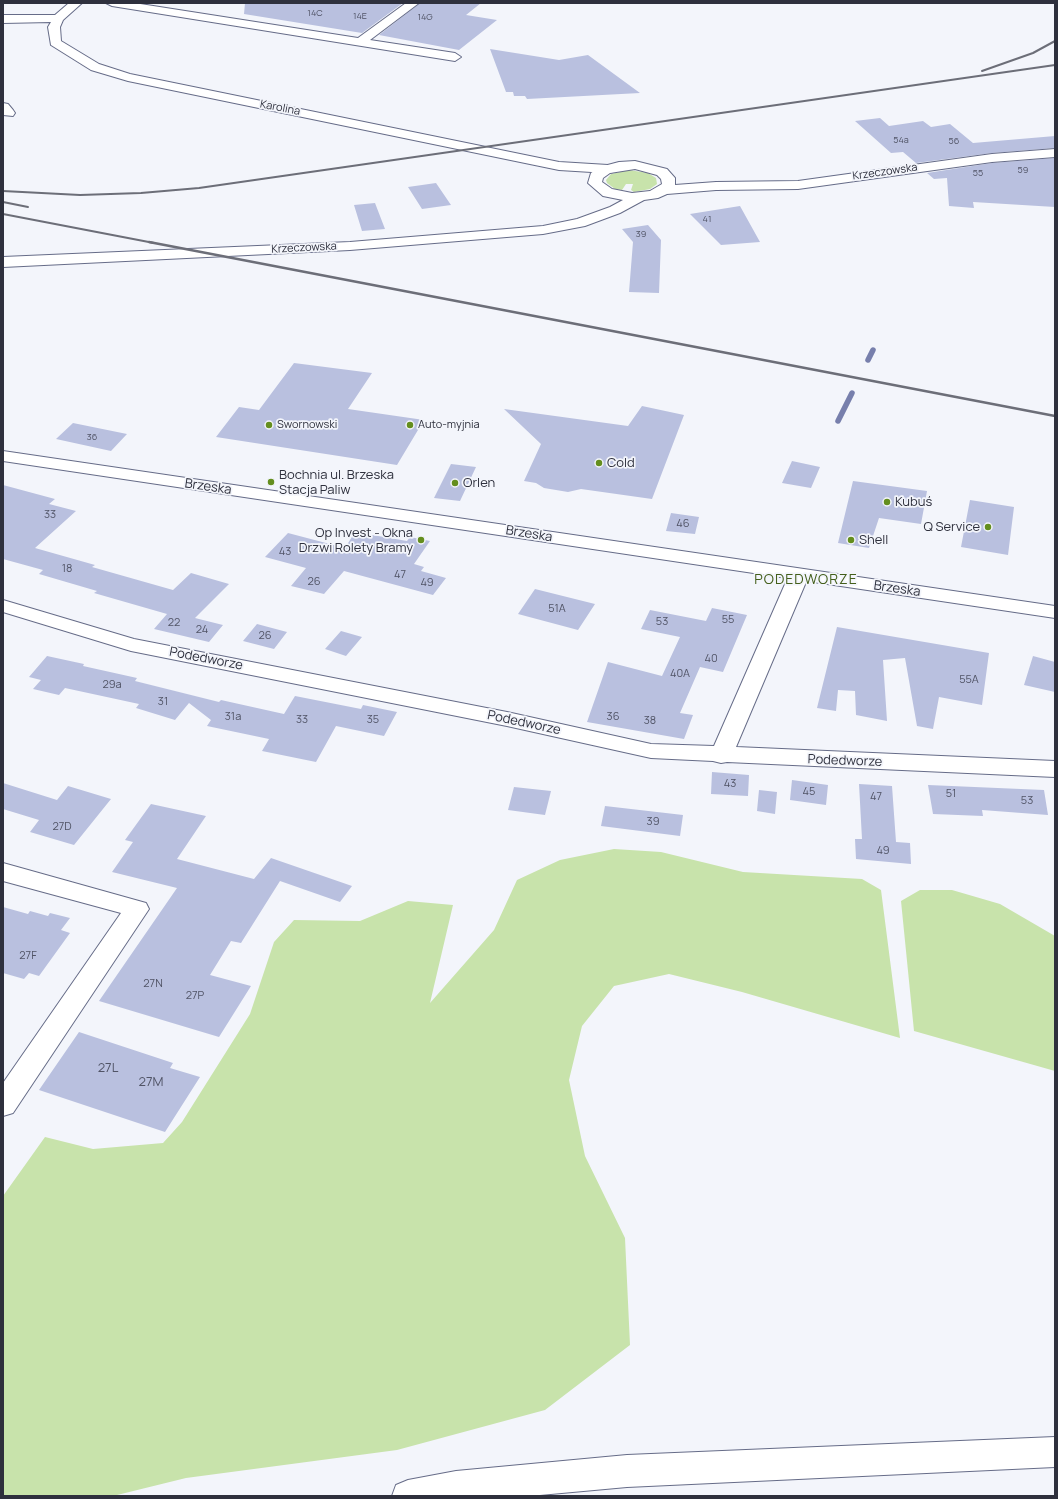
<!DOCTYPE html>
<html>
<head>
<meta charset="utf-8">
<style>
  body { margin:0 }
  #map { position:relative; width:1058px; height:1499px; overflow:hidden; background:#f3f5fb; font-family:Manrope,sans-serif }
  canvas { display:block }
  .frame { position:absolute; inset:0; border:4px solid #2e303d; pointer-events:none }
</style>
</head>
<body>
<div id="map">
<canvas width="1058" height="1499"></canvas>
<div class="frame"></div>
</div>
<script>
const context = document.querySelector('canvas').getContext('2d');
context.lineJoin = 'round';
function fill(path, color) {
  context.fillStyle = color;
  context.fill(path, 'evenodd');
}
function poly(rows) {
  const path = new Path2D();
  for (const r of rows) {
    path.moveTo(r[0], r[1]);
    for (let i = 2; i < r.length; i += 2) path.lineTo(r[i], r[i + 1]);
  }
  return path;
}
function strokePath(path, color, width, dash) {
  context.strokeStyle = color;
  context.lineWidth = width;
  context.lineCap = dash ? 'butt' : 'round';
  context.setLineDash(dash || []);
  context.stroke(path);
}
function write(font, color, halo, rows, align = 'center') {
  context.font = font + ' Manrope,sans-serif';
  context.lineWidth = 3.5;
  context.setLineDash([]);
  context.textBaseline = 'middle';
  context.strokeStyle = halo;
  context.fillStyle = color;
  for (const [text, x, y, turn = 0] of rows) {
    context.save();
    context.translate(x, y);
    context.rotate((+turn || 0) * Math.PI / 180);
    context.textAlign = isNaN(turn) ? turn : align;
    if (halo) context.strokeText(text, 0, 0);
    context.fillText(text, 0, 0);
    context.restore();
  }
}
const green = poly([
  [629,170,648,173,656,178,657,184,650,189,634,192,631,190,633,184,626,184,622,190,615,189,607,183,606,180,611,174],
  [614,849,661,852,743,872,862,879,881,890,900,1038,742,992,669,974,614,986,582,1026,569,1080,585,1156,625,1238,630,1345,545,1410,397,1450,186,1478,113,1496,3,1496,3,1196,45,1137,93,1149,163,1143,182,1122,250,1014,274,942,294,920,360,921,408,901,453,905,430,1003,494,930,517,880,560,860],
  [920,890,952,890,1000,904,1055,936,1055,1071,914,1031,901,901]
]);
const stream = poly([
  [868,360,873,350],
  [838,421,852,393]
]);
const building = poly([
  [245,3,403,3,362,33,244,14],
  [420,3,481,3,466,15,497,20,459,50,379,35],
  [490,49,559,60,588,55,640,93,527,99,525,96,514,96,513,92,506,92],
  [880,118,889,126,923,121,931,127,950,124,973,143,1055,136,1055,148,992,153,916,163,903,152,891,153,855,121],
  [1055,158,1055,207,973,202,974,208,949,206,947,178,934,179,927,173,992,163],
  [436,183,451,205,422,209,408,187],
  [375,203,385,229,362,231,354,205],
  [740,206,760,242,721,245,690,214],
  [648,225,661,240,659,293,629,292,633,242,622,229],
  [294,363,372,373,348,409,424,420,397,465,216,437,239,407,259,410],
  [642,406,684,415,652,499,581,489,568,492,544,488,536,483,524,481,541,444,504,409,628,426],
  [73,423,127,434,111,451,56,439],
  [792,461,820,467,811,488,782,483],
  [451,464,476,467,460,501,434,498],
  [853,481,927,491,921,524,879,518,869,548,838,543],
  [3,485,55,499,49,504,76,511,35,548,95,565,92,567,173,590,191,573,229,584,195,618,223,625,209,642,154,629,167,614,94,593,97,591,39,574,43,570,3,559],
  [970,500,1014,507,1008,555,961,547],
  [671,513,699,517,695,534,666,531],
  [355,532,407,541,410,537,430,541,414,564,424,567,421,571,446,578,433,595,344,571,324,594,291,586,306,568,265,557,288,533,345,548],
  [535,589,595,604,578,630,518,614],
  [712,608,747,615,723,672,700,667,680,713,693,715,684,739,587,722,608,662,662,676,680,637,641,629,650,610,706,621],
  [257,624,287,632,274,649,243,641],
  [837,627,989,653,982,705,939,697,933,729,917,726,905,658,883,660,887,721,856,715,855,691,838,690,836,711,817,708],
  [341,631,362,637,346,656,325,649],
  [47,656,84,664,83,666,137,678,135,681,219,702,221,700,284,714,295,696,361,709,363,705,397,712,384,736,336,726,316,762,262,751,269,739,207,726,211,720,189,703,175,720,136,708,139,704,65,688,59,695,33,689,41,680,29,677],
  [1033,656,1055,662,1055,692,1024,685],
  [712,772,749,775,748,796,711,794],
  [792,780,828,785,826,805,790,800],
  [3,783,57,800,68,786,111,799,74,845,30,832,39,820,3,809],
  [859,784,892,786,896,842,910,843,911,864,856,859,855,839,862,839],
  [928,785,1044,790,1048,815,982,810,983,816,933,814],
  [514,787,551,791,545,815,508,810],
  [759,790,777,792,775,814,757,811],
  [151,804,206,816,177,859,254,879,271,858,352,886,340,902,280,881,241,943,231,941,210,975,251,986,219,1037,99,1001,177,888,112,872,133,842,125,840],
  [605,806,683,815,680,836,601,826],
  [3,907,28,914,30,911,48,916,50,913,70,918,61,930,70,933,39,976,29,973,24,979,3,973],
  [79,1032,173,1063,170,1068,200,1077,165,1132,39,1090]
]);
const minor = poly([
  [69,3,82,3,63,20,60,27,61,41,99,64,130,74,559,162,608,165,613,166,615,169,613,172,608,173,559,170,128,81,91,70,51,45,48,27,51,22,3,23,3,15,55,15,69,3],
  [106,3,134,3,358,38,406,3,419,3,370,40,455,53,461,57,455,61,112,6,106,3],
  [3,103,8,104,13,110,15,113,13,116,3,115,3,103],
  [799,569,806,571,809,575,736,747,1055,761,1055,777,727,762,721,763,713,761,651,758,507,726,131,651,3,612,3,600,134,639,507,712,651,744,714,746,789,575,792,571,799,569],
  [3,863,146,903,149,909,13,1113,3,1116,3,1083,121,913,3,881,3,863]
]);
const secondary = poly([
  [1055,149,1055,157,992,162,798,189,716,190,667,194,658,198,644,200,620,213,585,226,543,234,350,250,3,267,3,257,350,242,543,226,577,219,610,207,623,200,603,196,588,183,591,173,600,167,619,162,635,161,667,169,675,178,675,185,716,182,798,181,992,154,1055,149],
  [635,169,657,175,661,179,662,184,650,191,632,193,612,189,602,182,603,178,610,173,635,169],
  [3,451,1055,606,1055,618,3,461,3,451]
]);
const primary = poly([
  [1055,1437,1055,1467,627,1487,529,1496,392,1496,396,1485,408,1480,456,1471,627,1455,1055,1437]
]);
const railFar1 = poly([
  [982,71,1033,53,1055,41],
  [3,191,80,195,141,193,199,188,1055,65],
  [3,202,28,207],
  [3,214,154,243]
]);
const rail = poly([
  [149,242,1055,416]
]);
const markers = [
  [269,425,4,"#648e1e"],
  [410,425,4,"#648e1e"],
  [599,463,4,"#648e1e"],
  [271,482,4,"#648e1e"],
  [455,483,4,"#648e1e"],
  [887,502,4,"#648e1e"],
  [988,527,4,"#648e1e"],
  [421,540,4,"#648e1e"],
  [851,540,4,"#648e1e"]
];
const farNumbernames = [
  ["14C",315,13],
  ["14E",360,16],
  ["14G",425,17],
  ["54a",901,140],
  ["56",954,141],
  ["59",1023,170],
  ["55",978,173],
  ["41",707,219],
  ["39",641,234],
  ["36",92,437]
];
const farStreetnames = [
  ["Karolina",280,108,11],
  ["Krzeczowska",885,172,-8],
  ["Krzeczowska",304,248,-3]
];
const farPoinames = [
  ["Swornowski",277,425],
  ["Auto-myjnia",418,425]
];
const numberNames = [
  ["33",50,515],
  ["46",683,524],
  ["43",285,552],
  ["18",67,569],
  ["47",400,575],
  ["26",314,582],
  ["49",427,583],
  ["51A",557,609],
  ["55",728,620],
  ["53",662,622],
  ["22",174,623],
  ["24",202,630],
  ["26",265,636],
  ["40",711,659],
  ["40A",680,674],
  ["55A",969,680],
  ["29a",112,685],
  ["31",163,702],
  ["31a",233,717],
  ["36",613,717],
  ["33",302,720],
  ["35",373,720],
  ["38",650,721],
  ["43",730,784],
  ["45",809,792],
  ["51",951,794],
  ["47",876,797],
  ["53",1027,801],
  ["39",653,822],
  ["27D",62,827],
  ["49",883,851],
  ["27F",28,956],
  ["27N",153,984],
  ["27P",195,996]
];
const poiNames = [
  ["Cold",607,463],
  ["Bochnia ul. Brzeska",279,475],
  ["Stacja Paliw",279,490],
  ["Orlen",463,483],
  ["Kubuś",895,502],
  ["Q Service",980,527,"right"],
  ["Op Invest - Okna",413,533,"right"],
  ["Drzwi Rolety Bramy",413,548,"right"],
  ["Shell",859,540]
];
const streetNames = [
  ["Brzeska",208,487,8],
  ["Brzeska",529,534,9],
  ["Brzeska",897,589,8],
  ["Podedworze",206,659,11],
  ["Podedworze",524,723,12],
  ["Podedworze",845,761,2]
];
const nearNumbernames = [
  ["27L",108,1068],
  ["27M",151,1082]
];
const neighbourhoodNames = [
  ["PODEDWORZE",806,580]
];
fill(green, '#c8e3ab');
strokePath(stream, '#777fac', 5.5);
fill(building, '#b9c0df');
strokePath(minor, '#666c88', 2);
strokePath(secondary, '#666c88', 2);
strokePath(primary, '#666c88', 2);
fill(minor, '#fff');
fill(secondary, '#fff');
fill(primary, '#fff');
strokePath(railFar1, '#6c6e78', 2);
strokePath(rail, '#6c6e78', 2.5);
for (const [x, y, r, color] of markers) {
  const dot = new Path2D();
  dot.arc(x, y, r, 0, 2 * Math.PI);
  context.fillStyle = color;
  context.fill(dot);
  strokePath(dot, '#f3f5fb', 1.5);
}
write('9px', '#515466', null, farNumbernames);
write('11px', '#2e303d', '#f3f5fb', farStreetnames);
write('11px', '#2e303d', '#f3f5fb', farPoinames, 'left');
write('11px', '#515466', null, numberNames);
write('13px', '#2e303d', '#f3f5fb', poiNames, 'left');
write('13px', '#2e303d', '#f3f5fb', streetNames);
write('13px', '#515466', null, nearNumbernames);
context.letterSpacing = '1px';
write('14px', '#445f1b', '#f3f5fb', neighbourhoodNames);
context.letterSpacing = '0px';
</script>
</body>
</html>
